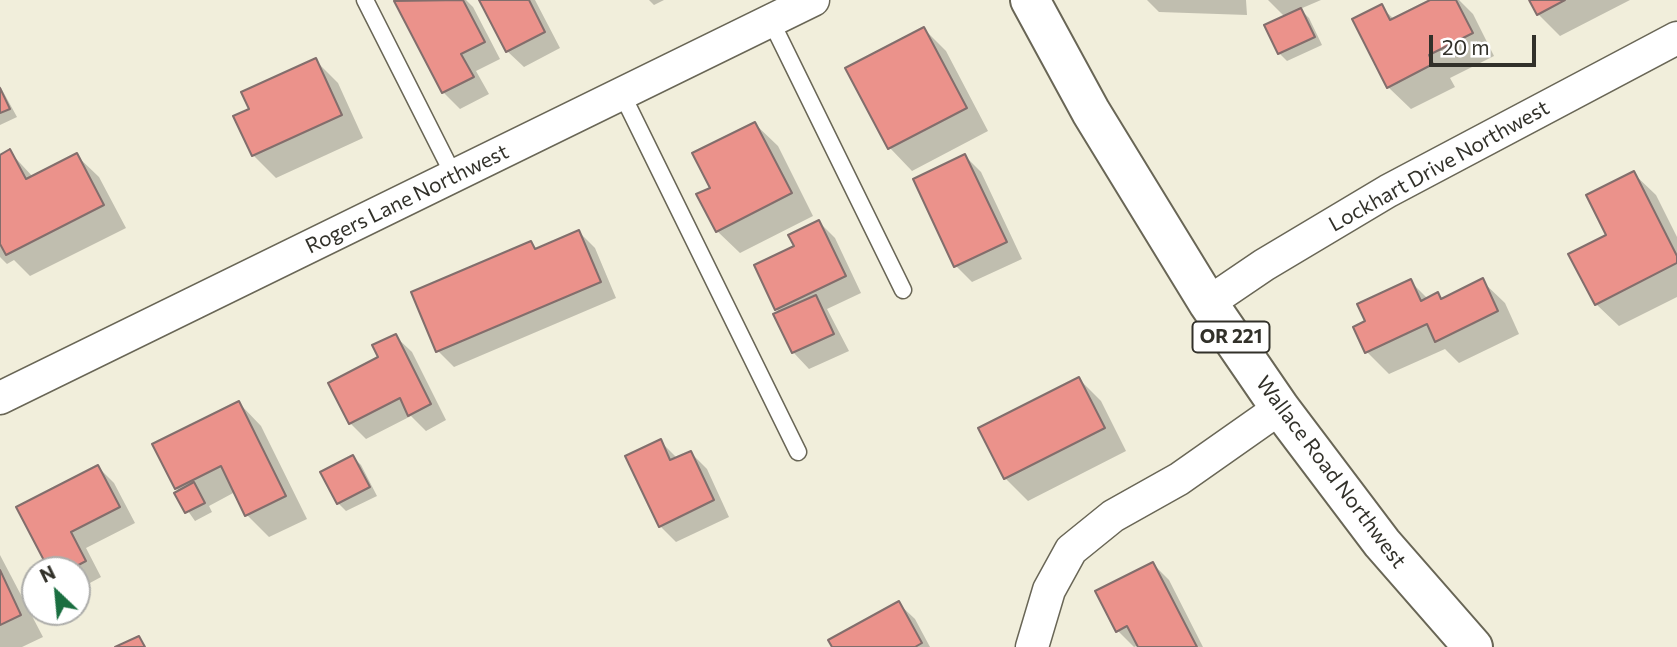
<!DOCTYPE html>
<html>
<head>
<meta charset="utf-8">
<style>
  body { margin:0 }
  #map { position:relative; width:1677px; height:647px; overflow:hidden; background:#f1eedb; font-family:Commissioner,sans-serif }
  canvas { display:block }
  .north { position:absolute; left:21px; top:556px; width:70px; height:70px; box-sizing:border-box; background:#fff; border:2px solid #adadaa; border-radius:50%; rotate:334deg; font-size:19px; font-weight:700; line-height:28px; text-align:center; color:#32312a }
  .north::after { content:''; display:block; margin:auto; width:24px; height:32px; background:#1a6e40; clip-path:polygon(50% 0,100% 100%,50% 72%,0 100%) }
  .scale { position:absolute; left:1429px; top:35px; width:107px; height:32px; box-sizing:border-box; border:4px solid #32312a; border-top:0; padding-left:9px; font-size:21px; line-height:24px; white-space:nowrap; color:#32312a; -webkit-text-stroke:5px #fff; paint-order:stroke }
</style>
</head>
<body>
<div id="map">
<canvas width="1677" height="647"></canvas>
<div class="north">N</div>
<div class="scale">20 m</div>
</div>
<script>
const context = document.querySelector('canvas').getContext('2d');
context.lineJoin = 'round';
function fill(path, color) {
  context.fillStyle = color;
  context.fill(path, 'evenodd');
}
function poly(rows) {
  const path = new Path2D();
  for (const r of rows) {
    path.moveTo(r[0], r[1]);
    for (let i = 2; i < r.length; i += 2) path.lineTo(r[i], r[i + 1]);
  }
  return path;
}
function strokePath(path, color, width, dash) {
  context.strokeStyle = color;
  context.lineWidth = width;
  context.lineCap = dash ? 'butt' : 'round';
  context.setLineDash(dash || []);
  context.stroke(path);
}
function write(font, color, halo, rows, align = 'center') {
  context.font = font + ' Commissioner,sans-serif';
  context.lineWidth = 5;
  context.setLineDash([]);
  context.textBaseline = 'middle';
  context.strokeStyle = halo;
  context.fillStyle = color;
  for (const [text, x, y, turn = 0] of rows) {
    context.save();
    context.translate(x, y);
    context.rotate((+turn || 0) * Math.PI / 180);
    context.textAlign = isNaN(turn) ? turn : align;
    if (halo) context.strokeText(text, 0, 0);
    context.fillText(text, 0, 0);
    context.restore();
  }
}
const shadow = poly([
  [399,0,466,0,473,7,500,59,476,71,489,94,460,109,443,92,396,1],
  [481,0,535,0,560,48,524,67,507,51],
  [649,0,664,0,654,5],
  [1147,0,1246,0,1247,15,1159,12],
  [1268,0,1321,0,1300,9,1309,18,1322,45,1287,61,1279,53,1285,17],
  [1434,0,1459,0,1473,14,1494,56,1450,78,1455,87,1411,109,1388,87,1381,7,1395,20],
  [1531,0,1630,0,1560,36,1538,14],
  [924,29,946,51,988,131,912,171,890,148,848,68],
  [315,60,338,83,363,138,276,178,253,155,251,109],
  [0,86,17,117,0,125],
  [755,124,778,146,813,216,740,253,717,231,712,188],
  [9,151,33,177,76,155,99,177,126,228,30,276,14,260,7,264,0,257,0,156],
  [965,156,981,172,1022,259,972,282,956,266,915,179],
  [1633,173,1656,195,1677,237,1677,297,1619,326,1596,304,1609,236],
  [819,222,835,238,861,293,827,309,849,351,809,369,793,352,780,313,776,309,796,247],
  [579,232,595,248,616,298,454,367,438,351,413,293,531,243,538,250],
  [1410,281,1428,299,1438,294,1443,300,1482,281,1505,303,1519,334,1459,363,1445,349,1389,374,1367,352,1367,321],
  [395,336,412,352,446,420,426,431,411,416,366,439,350,423,381,358],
  [1079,379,1101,401,1126,451,1028,501,1005,478],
  [239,403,261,426,307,519,269,537,247,515,235,492,209,506,212,512,195,521,176,494,180,492,176,488],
  [660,441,676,457,691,453,707,469,729,517,676,542,660,526],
  [353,457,361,465,377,496,346,511,338,503],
  [98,467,114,483,135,523,86,548,101,577,77,590,77,570,51,570],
  [0,555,43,637,22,647,0,647],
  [1153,564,1169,580,1203,647,1139,645,1134,647,1118,631],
  [898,603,915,619,930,647,834,647]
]);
const building = poly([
  [463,0,485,42,461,54,474,77,442,93,394,1,463,0],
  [479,0,529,0,545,32,506,52,479,0],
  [1430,0,1456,0,1473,33,1429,55,1433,64,1387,88,1352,19,1382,4,1390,20,1430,0],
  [1529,0,1565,0,1537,15,1529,0],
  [1301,8,1315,37,1278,54,1264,25,1301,8],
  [924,27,967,108,888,149,845,68,924,27],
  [316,58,342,115,252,156,233,116,249,109,241,92,316,58],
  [0,88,10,109,0,113,0,88],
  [755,122,792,193,716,232,696,194,710,188,692,153,755,122],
  [10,149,26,179,77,153,104,205,6,255,0,244,0,155,10,149],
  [965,154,1007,242,954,267,913,179,965,154],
  [1634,171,1677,256,1677,263,1595,305,1568,254,1606,235,1586,195,1634,171],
  [819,220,846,276,775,310,754,265,794,246,788,235,819,220],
  [579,230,601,282,436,352,411,292,531,241,535,249,579,230],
  [1483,278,1498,311,1435,342,1427,324,1365,353,1353,327,1365,321,1357,304,1411,279,1421,301,1438,292,1441,299,1483,278],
  [816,295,834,334,792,353,773,314,816,295],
  [396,334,431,404,408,416,400,398,349,424,328,383,378,357,372,345,396,334],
  [1079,377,1105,428,1004,479,978,428,1079,377],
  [239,401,286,496,245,516,221,466,175,489,152,444,239,401],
  [661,439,670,460,691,451,714,500,659,527,625,456,661,439],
  [353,455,370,487,337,504,320,472,353,455],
  [98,465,120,507,71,532,86,561,69,570,49,570,16,507,98,465],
  [194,482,205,503,185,513,174,493,194,482],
  [1153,562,1197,647,1138,647,1127,626,1116,632,1095,591,1153,562],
  [0,570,21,615,0,625,0,570],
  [899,601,922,643,915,647,832,647,828,640,899,601],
  [139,636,145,647,115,647,139,636]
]);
const lane = poly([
  [365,0,454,176],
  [771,21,903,290],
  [622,94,798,452]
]);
const street = poly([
  [1208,303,1264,265,1388,191,1677,38],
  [0,398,813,0],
  [1032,647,1049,590,1071,550,1113,516,1179,479,1280,408]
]);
const primary = poly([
  [1030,0,1091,112,1208,303,1280,408,1382,543,1473,647]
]);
const shields = [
  [1231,337,77]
];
const shieldNames = [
  ["OR 221",1231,337]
];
const streetNames = [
  ["Lockhart Drive Northwest",1439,166,-29],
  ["Rogers Lane Northwest",407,199,-26],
  ["Wallace Road Northwest",1331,472,53]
];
fill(shadow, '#0003');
fill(building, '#eb928b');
strokePath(building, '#826e6c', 2);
strokePath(lane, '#696656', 19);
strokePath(street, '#696656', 35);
strokePath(primary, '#696656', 42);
strokePath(lane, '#fff', 16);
strokePath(street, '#fff', 32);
strokePath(primary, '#fff', 38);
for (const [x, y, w] of shields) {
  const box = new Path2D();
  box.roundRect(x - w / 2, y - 15.5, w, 31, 5);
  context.fillStyle = '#fff';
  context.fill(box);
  strokePath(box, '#32312a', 2);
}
write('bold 19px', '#32312a', null, shieldNames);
write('21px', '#32312a', '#fff', streetNames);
</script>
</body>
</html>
